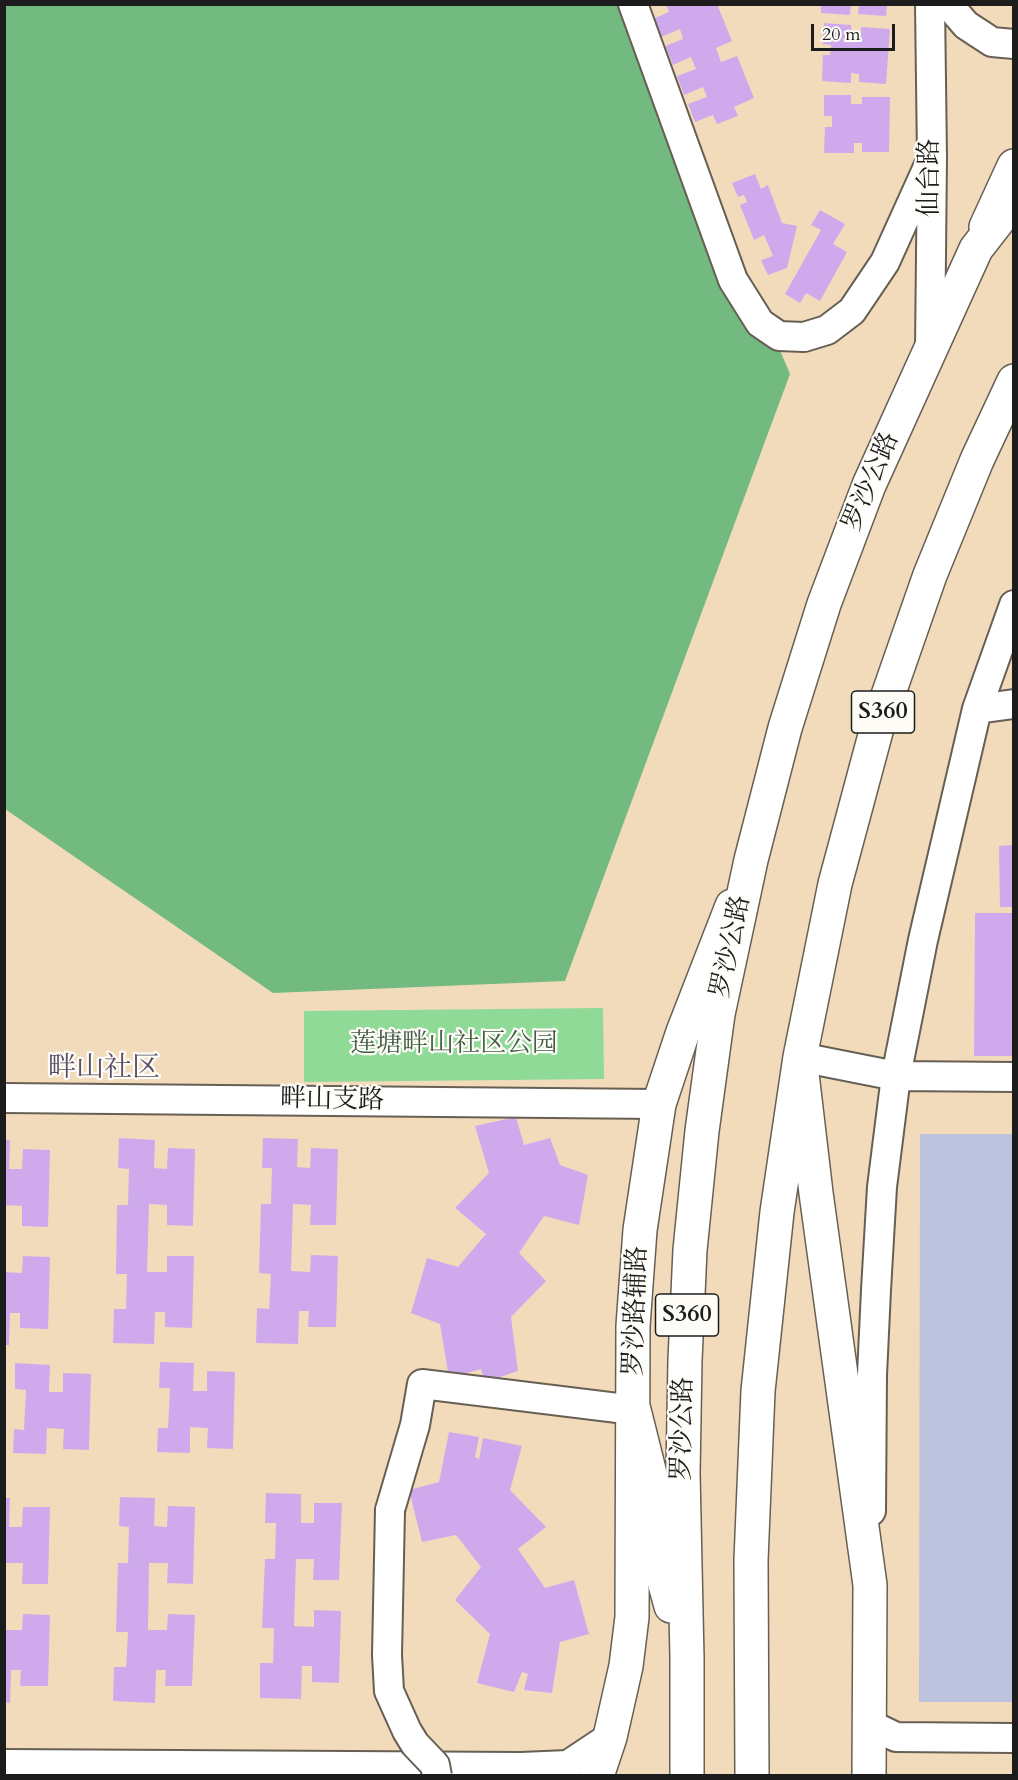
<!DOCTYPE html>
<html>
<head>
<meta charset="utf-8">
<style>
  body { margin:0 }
  #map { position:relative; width:1018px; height:1780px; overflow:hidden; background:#f2dbbb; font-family:Cardo,serif }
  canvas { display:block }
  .frame { position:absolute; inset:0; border:6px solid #1c1c1c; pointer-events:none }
  .scale { position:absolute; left:811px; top:24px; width:84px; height:27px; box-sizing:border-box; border:3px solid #1c1c1c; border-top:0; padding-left:8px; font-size:18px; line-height:21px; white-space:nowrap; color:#1c1c1c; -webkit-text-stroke:4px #fdfcf7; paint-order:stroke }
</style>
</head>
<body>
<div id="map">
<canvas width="1018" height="1780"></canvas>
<div class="frame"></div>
<div class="scale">20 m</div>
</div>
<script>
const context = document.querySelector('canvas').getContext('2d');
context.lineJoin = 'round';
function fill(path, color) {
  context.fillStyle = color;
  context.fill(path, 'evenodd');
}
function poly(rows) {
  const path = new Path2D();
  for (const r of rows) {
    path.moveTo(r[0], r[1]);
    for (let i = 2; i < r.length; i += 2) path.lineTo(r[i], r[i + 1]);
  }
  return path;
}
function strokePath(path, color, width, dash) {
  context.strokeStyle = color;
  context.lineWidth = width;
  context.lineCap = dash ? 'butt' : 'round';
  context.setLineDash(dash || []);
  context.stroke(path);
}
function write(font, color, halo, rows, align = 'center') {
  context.font = font + ' Cardo,"Noto Serif SC",serif';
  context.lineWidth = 4.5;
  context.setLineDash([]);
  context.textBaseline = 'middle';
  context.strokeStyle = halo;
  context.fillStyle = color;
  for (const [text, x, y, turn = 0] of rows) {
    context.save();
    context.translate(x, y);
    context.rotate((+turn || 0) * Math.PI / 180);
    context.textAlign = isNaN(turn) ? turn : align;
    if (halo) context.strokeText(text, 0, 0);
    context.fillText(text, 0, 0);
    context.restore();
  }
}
const industrial = poly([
  [920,1134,1013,1134,1013,1702,919,1702]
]);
const green = poly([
  [603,1008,604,1079,304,1082,304,1011]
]);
const forest = poly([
  [5,5,634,5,790,374,565,981,273,993,5,809]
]);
const building = poly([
  [666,4,717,4,732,41,716,48,721,62,737,56,754,98,734,107,738,116,717,124,713,115,695,122,688,104,707,97,703,87,684,95,677,76,696,69,691,57,673,65,665,46,683,39,680,29,661,37,653,19,669,12],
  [821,4,851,4,850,15,821,13],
  [859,4,887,4,886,16,858,14],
  [824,23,851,25,851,34,861,34,861,27,890,29,886,84,859,82,859,74,851,73,851,83,822,81,823,55,830,55,831,45,823,44],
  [824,95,851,95,851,104,862,104,862,97,890,97,889,152,862,152,862,143,854,143,854,153,824,153,825,127,832,127,832,116,824,116],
  [755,174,761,189,768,185,782,223,797,226,787,268,768,275,761,260,773,256,764,235,754,240,740,205,747,202,744,195,738,197,732,183],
  [820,210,845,224,833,244,847,252,820,301,806,293,800,303,785,294,821,230,811,225],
  [1014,845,1014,907,1000,907,999,846],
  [975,913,1014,913,1014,1056,974,1056],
  [516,1117,524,1145,550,1138,560,1165,588,1175,579,1225,544,1216,519,1253,546,1281,511,1317,518,1371,485,1382,481,1369,449,1378,440,1324,411,1313,427,1258,458,1267,486,1234,455,1208,489,1173,475,1126],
  [119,1138,155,1140,154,1168,167,1169,168,1148,195,1149,193,1226,167,1225,167,1205,149,1204,147,1272,167,1272,167,1256,194,1256,192,1328,165,1327,165,1312,155,1312,154,1344,113,1343,114,1309,126,1309,127,1274,116,1274,117,1205,128,1205,129,1169,118,1168],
  [263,1138,298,1139,297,1167,310,1168,311,1148,338,1149,336,1225,310,1225,311,1205,293,1204,291,1271,310,1272,311,1255,338,1256,336,1327,308,1327,309,1311,299,1311,298,1344,256,1343,257,1308,269,1309,271,1274,259,1273,261,1204,271,1204,272,1168,262,1168],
  [4,1140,10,1140,9,1169,22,1169,23,1149,50,1150,48,1227,22,1226,22,1206,4,1205],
  [23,1256,50,1257,48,1329,20,1328,20,1313,10,1313,9,1345,4,1345,4,1272,22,1273],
  [160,1362,194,1363,193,1391,207,1391,207,1371,235,1372,233,1449,207,1448,208,1428,190,1427,190,1453,157,1452,158,1428,168,1428,170,1388,159,1388],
  [15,1363,50,1365,49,1392,63,1392,63,1373,91,1374,89,1450,63,1449,64,1429,47,1428,46,1454,13,1453,14,1429,24,1430,26,1390,15,1389],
  [449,1432,479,1437,475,1457,479,1459,483,1438,522,1446,510,1490,546,1527,518,1549,545,1588,574,1580,589,1634,560,1642,552,1693,524,1690,528,1674,522,1672,514,1692,477,1683,490,1634,455,1600,481,1567,456,1535,422,1542,409,1490,439,1482],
  [266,1493,301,1494,301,1523,314,1523,314,1503,342,1503,339,1580,313,1580,314,1559,296,1559,294,1626,314,1627,314,1610,341,1611,339,1683,312,1682,312,1666,302,1666,301,1699,260,1698,260,1663,273,1663,274,1628,262,1628,265,1559,275,1559,276,1523,265,1523],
  [120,1497,155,1498,154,1526,167,1527,168,1506,195,1507,193,1584,167,1583,168,1563,149,1563,148,1630,167,1630,168,1614,195,1615,192,1686,165,1686,166,1670,156,1670,155,1703,113,1701,114,1667,126,1667,128,1632,116,1632,118,1563,128,1563,129,1527,119,1526],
  [4,1498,10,1498,9,1527,22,1527,23,1507,50,1507,48,1584,22,1584,23,1563,4,1563],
  [23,1614,50,1615,48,1686,20,1686,21,1670,11,1670,10,1703,4,1702,4,1630,22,1630]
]);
const minor = poly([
  [633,4,733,280,760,323,779,336,804,337,827,330,852,311,885,262,932,158],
  [948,4,966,25,992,42,1014,44],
  [930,350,932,158,930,4],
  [977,709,1014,704],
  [800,1057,896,1076,1014,1077],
  [4,1098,659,1104],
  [390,1510,415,1425,422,1384,634,1410],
  [871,1511,872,1375,876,1290,882,1187,896,1076,923,940,977,709,1014,605],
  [869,1724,896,1737,1014,1738],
  [4,1764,521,1767,568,1765,610,1737]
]);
const major = poly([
  [986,227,1014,166],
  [802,1074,816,1193,870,1585,869,1776],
  [597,1776,610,1737,626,1666,632,1617,633,1326,640,1230,659,1104,683,1032,732,906]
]);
const highway = poly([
  [634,1410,651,1478,663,1577,671,1606],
  [687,1776,687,1658,683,1473,685,1360,690,1250,702,1131,718,1014,751,860,785,728,824,604,869,485,976,249,1014,200],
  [752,1776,751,1560,758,1391,777,1212,800,1057,835,884,878,724,930,575,977,460,1014,381]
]);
const minorBridge = poly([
  [390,1510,387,1655,389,1691,407,1731,415,1744,435,1765,437,1776]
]);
const shields = [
  [883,712,63],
  [687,1315,63]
];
const shieldNames = [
  ["S360",883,712],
  ["S360",687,1315]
];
const streetNames = [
  ["仙台路",931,178,-90],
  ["罗沙公路",872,482,-67],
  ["罗沙公路",732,947,-78],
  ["畔山支路",332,1101,1],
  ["罗沙路辅路",637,1311,-88],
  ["罗沙公路",684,1429,-89]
];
const parkNames = [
  ["莲塘畔山社区公园",454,1045]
];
const quarterNames = [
  ["畔山社区",104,1070]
];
fill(industrial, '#bdc3de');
fill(green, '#8eda96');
fill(forest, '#72ba7f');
fill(building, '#ceaaed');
strokePath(minor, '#675f54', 32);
strokePath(major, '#675f54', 36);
strokePath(highway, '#675f54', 36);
strokePath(minor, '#fff', 28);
strokePath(major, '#fff', 33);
strokePath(highway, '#fff', 33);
strokePath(minorBridge, '#675f54', 32, []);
strokePath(minorBridge, '#fff', 28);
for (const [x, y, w] of shields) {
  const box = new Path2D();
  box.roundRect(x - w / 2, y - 21, w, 42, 4.5);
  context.fillStyle = '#fdfcf7';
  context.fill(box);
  strokePath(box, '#1c1c1c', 1.5);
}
write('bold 24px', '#1c1c1c', null, shieldNames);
write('26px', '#1c1c1c', '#fdfcf7', streetNames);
write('26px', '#445e47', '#fdfcf7', parkNames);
write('28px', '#5a4e65', '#fdfcf7', quarterNames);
</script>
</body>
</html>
